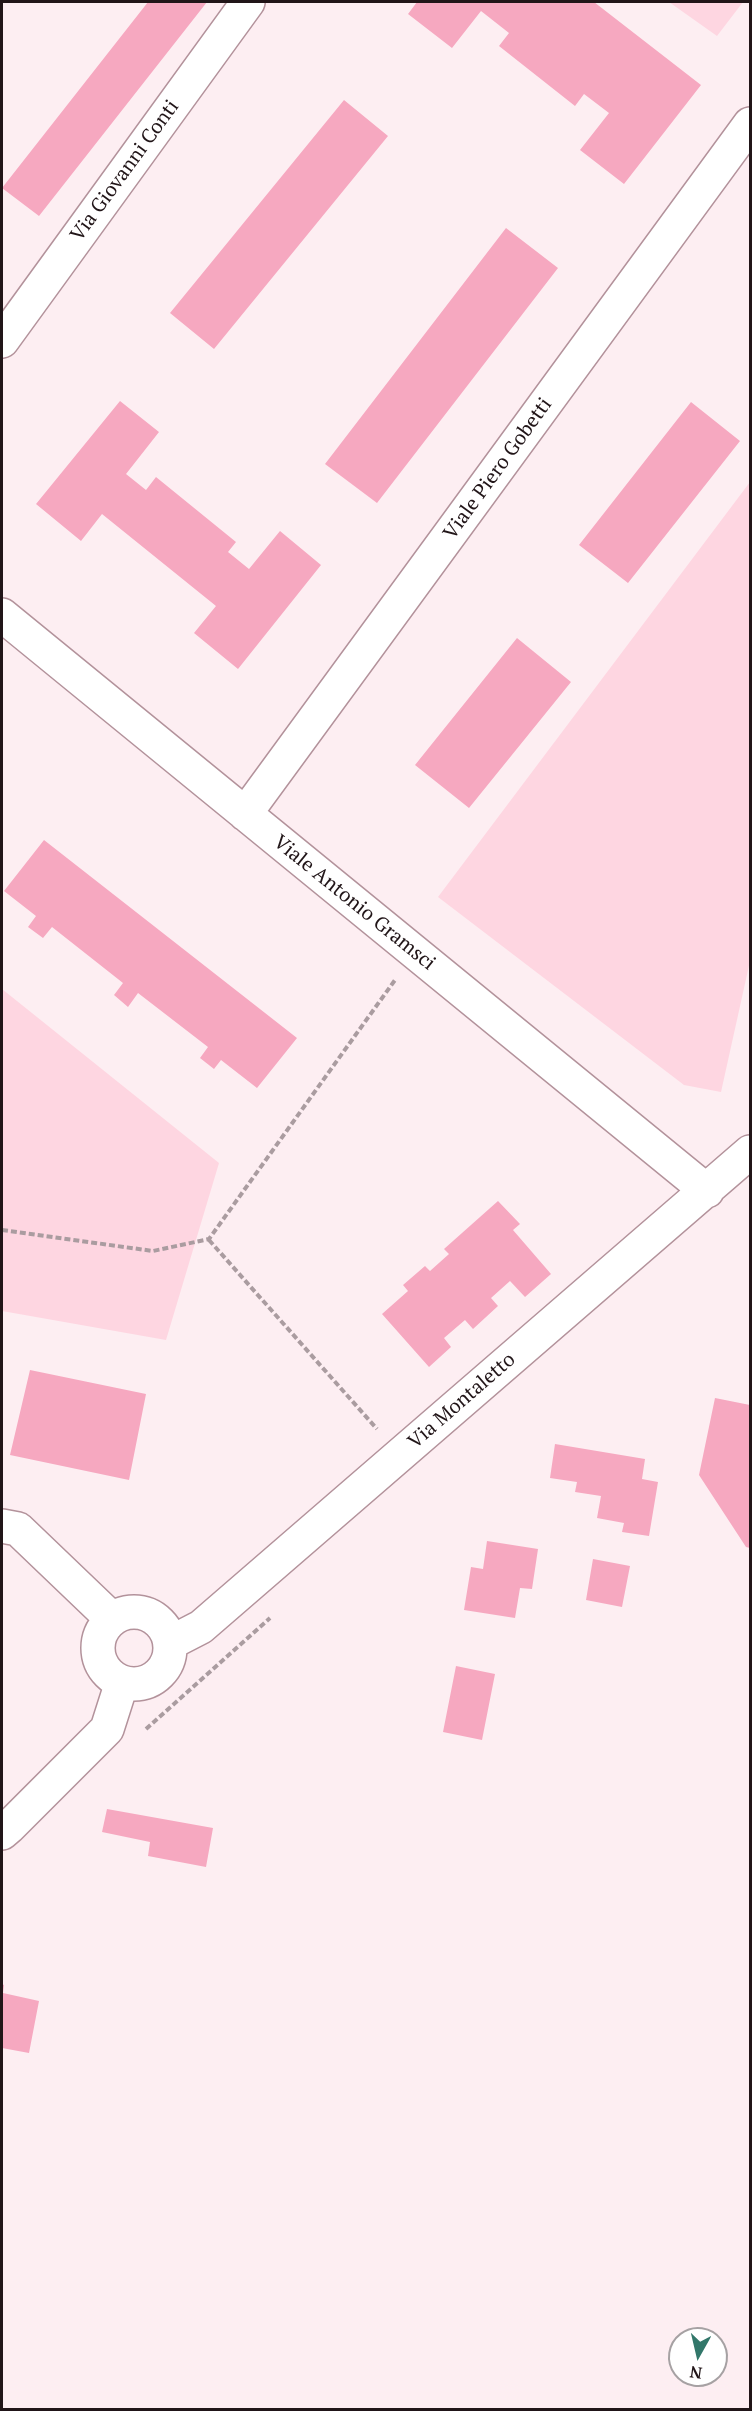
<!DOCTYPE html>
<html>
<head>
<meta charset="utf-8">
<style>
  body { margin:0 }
  #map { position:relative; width:752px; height:2411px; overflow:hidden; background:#fdeef2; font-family:"PT Serif",serif }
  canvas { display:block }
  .frame { position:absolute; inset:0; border:3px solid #211518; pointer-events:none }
  .north { position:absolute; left:668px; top:2327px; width:60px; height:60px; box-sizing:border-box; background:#fff; border:2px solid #a6a1a3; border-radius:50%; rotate:188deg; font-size:16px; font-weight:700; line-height:24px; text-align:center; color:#211518 }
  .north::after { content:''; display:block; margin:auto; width:21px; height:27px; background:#32776a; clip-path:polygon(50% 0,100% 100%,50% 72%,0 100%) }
</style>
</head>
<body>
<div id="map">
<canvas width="752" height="2411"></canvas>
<div class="frame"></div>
<div class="north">N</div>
</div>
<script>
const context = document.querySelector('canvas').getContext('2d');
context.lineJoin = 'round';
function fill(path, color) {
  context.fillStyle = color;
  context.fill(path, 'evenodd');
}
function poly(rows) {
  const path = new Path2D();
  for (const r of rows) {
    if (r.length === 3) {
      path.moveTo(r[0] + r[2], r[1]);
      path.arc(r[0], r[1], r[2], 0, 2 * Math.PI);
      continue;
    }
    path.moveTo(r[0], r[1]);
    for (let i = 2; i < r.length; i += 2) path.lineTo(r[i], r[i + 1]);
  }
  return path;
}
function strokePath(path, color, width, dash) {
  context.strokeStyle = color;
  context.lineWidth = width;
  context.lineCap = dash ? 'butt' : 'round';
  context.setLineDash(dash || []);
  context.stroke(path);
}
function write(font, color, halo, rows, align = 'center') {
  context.font = font + ' "PT Serif",serif';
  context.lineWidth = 5;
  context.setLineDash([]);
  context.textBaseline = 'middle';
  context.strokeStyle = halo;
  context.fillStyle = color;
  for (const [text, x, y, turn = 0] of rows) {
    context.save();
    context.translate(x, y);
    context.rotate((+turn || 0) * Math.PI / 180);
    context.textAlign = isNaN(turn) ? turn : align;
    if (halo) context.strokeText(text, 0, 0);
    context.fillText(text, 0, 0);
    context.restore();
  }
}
const green = poly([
  [669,2,743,2,717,36],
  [750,482,750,961,721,1092,684,1085,438,897],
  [2,989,219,1163,166,1340,2,1311]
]);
const building = poly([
  [148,2,207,2,39,216,2,188],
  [417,2,594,2,701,85,624,184,580,150,609,113,584,94,575,106,499,46,509,33,481,11,452,48,408,14],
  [344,100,388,136,214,349,170,313],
  [506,228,558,268,377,503,325,464],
  [120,401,159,432,126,474,146,490,156,477,236,542,228,552,249,569,280,531,321,565,238,669,194,633,216,606,102,514,81,541,36,504],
  [691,402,740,441,628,583,579,545],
  [517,638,571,682,469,808,415,765],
  [44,840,297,1038,257,1088,221,1060,214,1069,200,1058,208,1047,138,993,128,1007,114,995,123,983,52,927,43,938,28,927,36,916,4,891],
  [498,1201,520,1224,513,1230,551,1274,525,1297,510,1281,491,1298,498,1306,473,1329,465,1320,444,1338,451,1347,429,1367,382,1314,408,1291,403,1285,425,1266,430,1271,449,1254,444,1249],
  [30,1370,146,1394,129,1480,10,1455],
  [715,1398,750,1405,750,1548,746,1547,699,1475],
  [555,1444,645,1459,642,1479,658,1482,649,1536,622,1532,624,1523,597,1518,601,1496,575,1492,577,1482,550,1478],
  [487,1541,538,1549,532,1589,520,1588,515,1618,464,1610,471,1567,483,1569],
  [593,1559,630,1566,622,1607,586,1600],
  [456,1666,495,1674,482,1740,443,1732],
  [107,1809,213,1828,206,1867,148,1856,150,1842,102,1832],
  [2,1984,4,1985,3,1993,39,2001,29,2053,2,2048]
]);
const path = poly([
  [2,1230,153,1251,209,1239,395,980],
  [209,1240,377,1429],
  [146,1729,270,1618]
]);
const minor = poly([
  [2,341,248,2],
  [2,615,707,1191],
  [245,814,750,124],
  [2,1526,18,1529,112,1619],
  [134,1648,36],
  [170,1643,201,1627,750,1152],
  [2,1833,9,1827,107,1729,122,1682]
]);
const streetNames = [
  ["Via Giovanni Conti",125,171,-54],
  ["Viale Piero Gobetti",498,469,-54],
  ["Viale Antonio Gramsci",354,903,39],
  ["Via Montaletto",462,1401,-41]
];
fill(green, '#fed6e1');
fill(building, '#f6a8c0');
strokePath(minor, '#b3929b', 36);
strokePath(path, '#aa9ca0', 4, [6, 3]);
strokePath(minor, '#fff', 33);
write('20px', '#211518', '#fff', streetNames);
</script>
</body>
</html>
